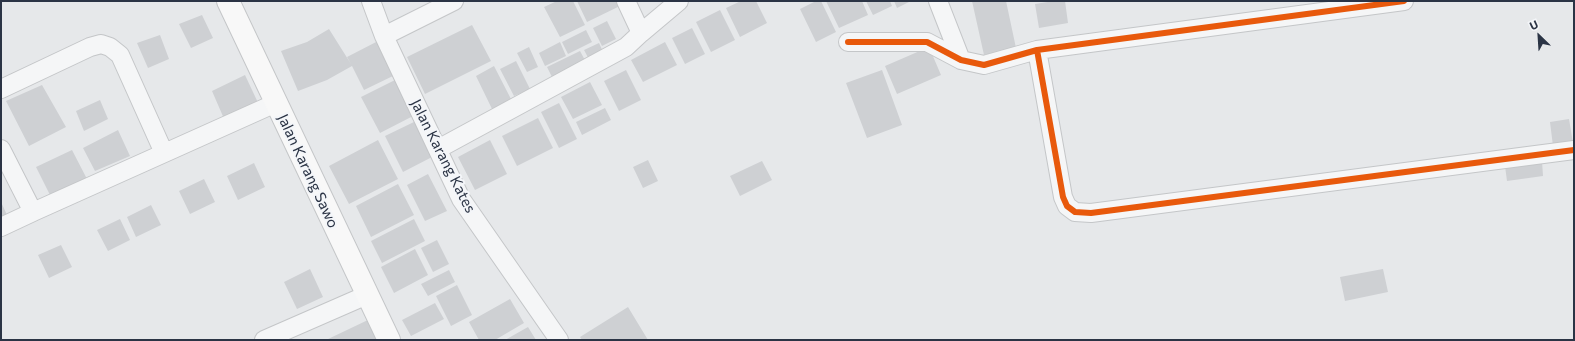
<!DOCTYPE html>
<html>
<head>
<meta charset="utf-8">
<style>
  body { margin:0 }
  #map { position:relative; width:1575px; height:341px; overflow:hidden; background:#e6e8ea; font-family:Commissioner,sans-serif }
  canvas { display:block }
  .frame { position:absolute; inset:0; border:2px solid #2b3445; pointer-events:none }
  .north { position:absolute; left:1519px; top:16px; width:40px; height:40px; -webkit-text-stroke:3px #f4f6f9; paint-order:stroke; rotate:335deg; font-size:11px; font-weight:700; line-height:16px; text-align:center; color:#2b3445 }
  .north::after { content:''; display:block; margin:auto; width:14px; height:18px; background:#2b3445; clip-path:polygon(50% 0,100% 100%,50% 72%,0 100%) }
</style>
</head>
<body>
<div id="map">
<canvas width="1575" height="341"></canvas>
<div class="frame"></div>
<div class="north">U</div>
</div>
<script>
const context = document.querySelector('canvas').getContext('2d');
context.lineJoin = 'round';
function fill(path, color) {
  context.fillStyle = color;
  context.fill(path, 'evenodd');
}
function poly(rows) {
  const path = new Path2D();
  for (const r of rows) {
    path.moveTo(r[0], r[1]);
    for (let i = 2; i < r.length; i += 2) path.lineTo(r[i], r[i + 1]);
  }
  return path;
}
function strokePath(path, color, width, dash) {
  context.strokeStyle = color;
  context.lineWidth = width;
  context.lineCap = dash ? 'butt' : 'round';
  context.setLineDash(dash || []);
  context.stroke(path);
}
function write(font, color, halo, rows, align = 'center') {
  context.font = font + ' Commissioner,sans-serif';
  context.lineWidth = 4;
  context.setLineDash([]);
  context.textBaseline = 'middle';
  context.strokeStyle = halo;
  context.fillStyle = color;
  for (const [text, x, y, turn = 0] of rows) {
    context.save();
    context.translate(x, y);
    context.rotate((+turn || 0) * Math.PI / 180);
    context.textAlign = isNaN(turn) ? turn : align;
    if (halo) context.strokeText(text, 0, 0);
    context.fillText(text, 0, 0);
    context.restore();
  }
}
const building = poly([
  [557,1,573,1,585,25,560,37,544,7],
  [577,1,620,1,622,5,587,22],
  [741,1,756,1,767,23,740,37,726,8],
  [816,1,821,1,836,32,816,42,800,9],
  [826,1,862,1,868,15,839,28],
  [866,1,890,1,892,6,873,15],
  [894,1,911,1,897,8],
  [972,1,1006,1,1016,48,984,55],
  [1054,1,1065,1,1068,23,1039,28,1035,4],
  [720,10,735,40,711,52,696,22],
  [202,15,213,38,191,48,179,24],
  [607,21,616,39,602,46,593,28],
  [472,25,491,61,425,94,407,57],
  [692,28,705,54,685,64,672,38],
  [329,29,351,64,347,57,380,40,395,75,364,90,352,66,327,80,298,91,281,51,307,42],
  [586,30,592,42,568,54,562,42],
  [160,35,169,59,148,68,137,43],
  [560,42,566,56,545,66,539,53],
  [665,42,677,65,643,82,631,60],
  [599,43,605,56,591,63,584,50],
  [529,47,538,67,527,72,517,53],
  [929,47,941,75,897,94,885,66],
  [580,51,587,64,554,81,547,67],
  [516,61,530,89,514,96,500,69],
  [494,66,512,101,493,111,476,76],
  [626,70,641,100,619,111,604,81],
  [882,70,902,125,867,138,846,83],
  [245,75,260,107,225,121,212,91],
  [397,79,415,115,380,133,361,97],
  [590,82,602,105,573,119,561,97],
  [42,85,66,127,29,146,6,101],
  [100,100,108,119,84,131,76,111],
  [559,103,577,139,559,148,541,112],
  [605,108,611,120,582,135,576,122],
  [538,118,553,148,517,166,502,136],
  [1569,119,1573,143,1553,146,1550,122],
  [416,121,434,156,403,172,385,136],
  [118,130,130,156,95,171,83,148],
  [378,140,398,179,349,204,329,166],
  [490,140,507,174,475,190,458,157],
  [72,150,87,179,50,195,36,167],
  [648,160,658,181,643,188,633,167],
  [762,161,772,180,740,196,730,176],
  [1542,161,1543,176,1507,181,1505,166],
  [254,163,265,187,238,200,227,176],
  [428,174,447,211,425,221,407,185],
  [204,179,215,202,190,214,179,191],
  [398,184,414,215,371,237,356,206],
  [1,202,7,215,1,218],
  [151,205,161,225,136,237,127,217],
  [120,219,130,240,108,251,97,230],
  [414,219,425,241,382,263,371,241],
  [437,240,449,264,433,272,421,248],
  [61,245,72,267,49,278,38,255],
  [415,249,428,275,394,293,381,267],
  [310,269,323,297,297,309,284,282],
  [1383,269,1388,292,1345,301,1340,277],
  [449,270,455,282,428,296,421,284],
  [457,285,472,315,451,326,436,296],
  [510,299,524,323,495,340,479,340,469,322],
  [435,303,444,319,411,336,402,320],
  [628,307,648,340,582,340,580,337],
  [370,319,380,340,326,340],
  [528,327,536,340,505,340]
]);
const street = poly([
  [371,1,384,36,461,199,559,340],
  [626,1,641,33],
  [938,1,961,60],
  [384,36,454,1],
  [848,42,927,42,961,60,984,65,1037,50,1404,1],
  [1037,50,1063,197,1067,206,1075,212,1091,213,1574,150],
  [1,89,90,47,101,44,110,47,120,55,164,153],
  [1,149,33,212,1,227],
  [438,149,626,47,641,33,679,1],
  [33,212,276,103],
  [264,340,367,295]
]);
const secondary = poly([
  [228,1,389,340]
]);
const cycleway = poly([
  [848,42,927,42,961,60,984,65,1037,50,1404,1],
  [1037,50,1063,197,1067,206,1075,212,1091,213,1574,150]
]);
const streetNames = [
  ["Jalan Karang Kates",443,156,63],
  ["Jalan Karang Sawo",308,171,65]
];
fill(building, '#ced0d3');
strokePath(street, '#c4c6c8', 20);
strokePath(secondary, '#c4c6c8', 24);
strokePath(street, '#f5f6f7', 18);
strokePath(secondary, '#f8f8f8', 22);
strokePath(cycleway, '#e8590c', 6);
write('15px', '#2b3445', '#f4f6f9', streetNames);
</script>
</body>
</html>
